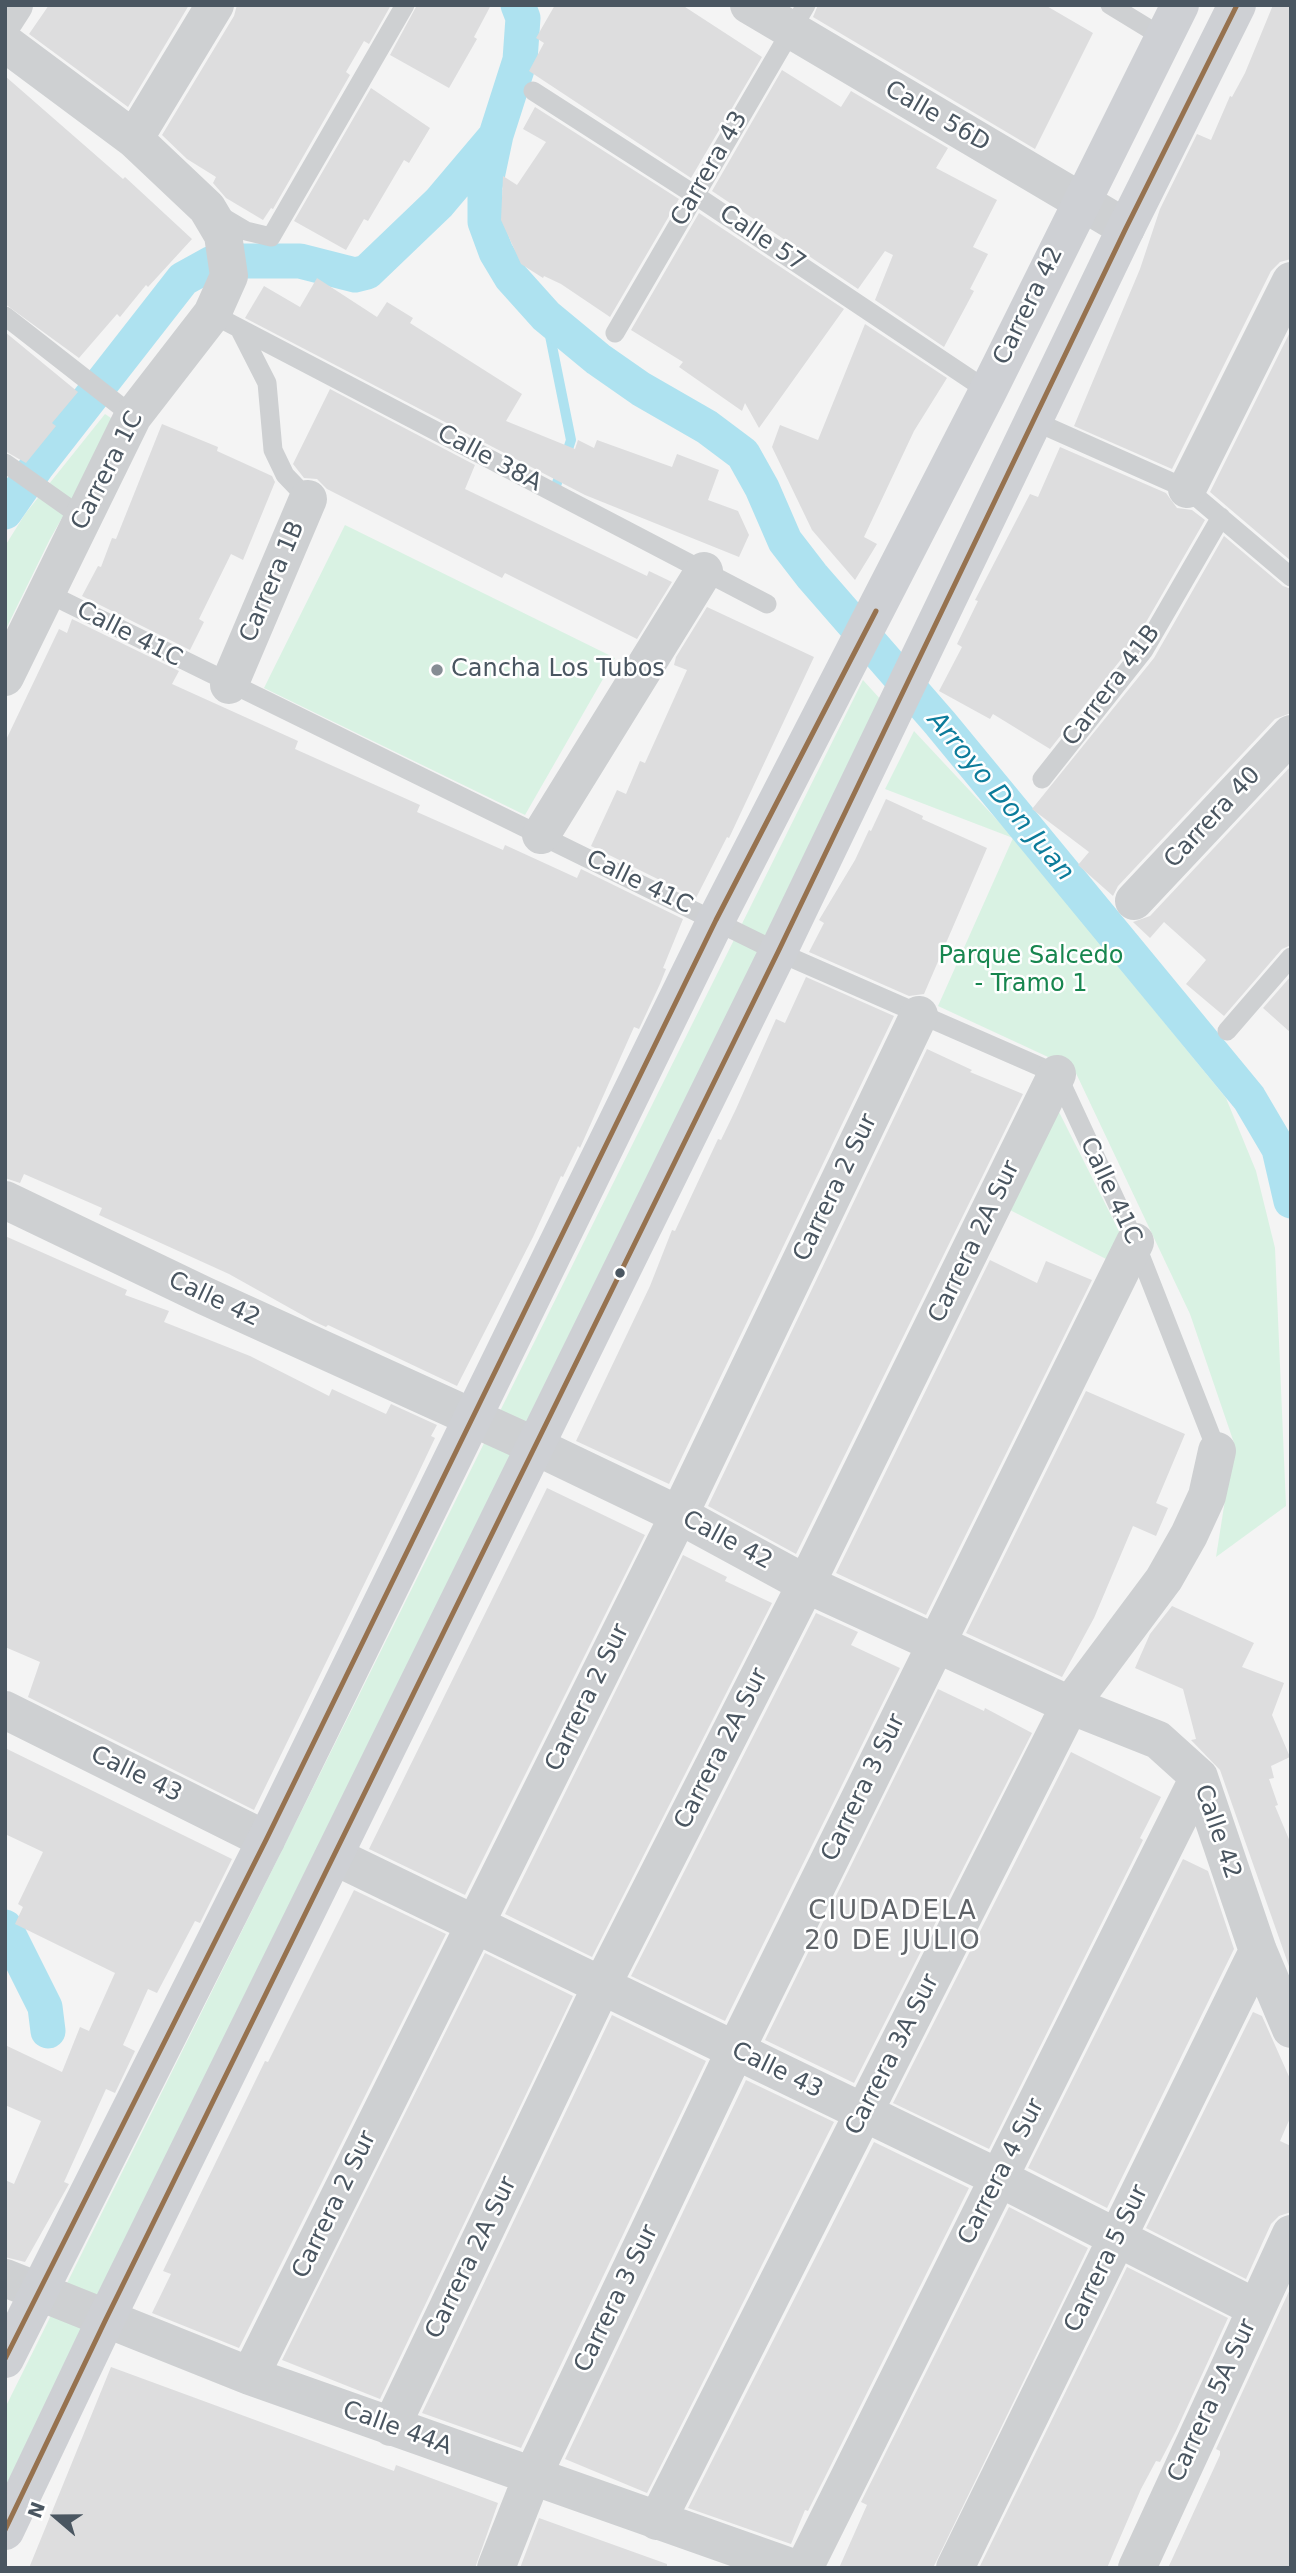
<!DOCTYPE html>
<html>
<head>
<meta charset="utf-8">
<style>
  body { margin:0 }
  #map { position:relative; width:1296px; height:2573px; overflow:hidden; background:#f4f4f4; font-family:"DejaVu Sans",sans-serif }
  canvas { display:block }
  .frame { position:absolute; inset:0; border:7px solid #4a5661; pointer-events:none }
  .north { position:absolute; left:21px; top:2482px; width:70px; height:70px; -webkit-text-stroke:5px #fff; paint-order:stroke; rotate:290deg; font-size:19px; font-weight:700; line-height:28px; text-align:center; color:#4a5661 }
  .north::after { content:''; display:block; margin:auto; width:24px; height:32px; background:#4a5661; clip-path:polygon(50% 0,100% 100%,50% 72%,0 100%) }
</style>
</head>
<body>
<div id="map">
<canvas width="1296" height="2573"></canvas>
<div class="frame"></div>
<div class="north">N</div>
</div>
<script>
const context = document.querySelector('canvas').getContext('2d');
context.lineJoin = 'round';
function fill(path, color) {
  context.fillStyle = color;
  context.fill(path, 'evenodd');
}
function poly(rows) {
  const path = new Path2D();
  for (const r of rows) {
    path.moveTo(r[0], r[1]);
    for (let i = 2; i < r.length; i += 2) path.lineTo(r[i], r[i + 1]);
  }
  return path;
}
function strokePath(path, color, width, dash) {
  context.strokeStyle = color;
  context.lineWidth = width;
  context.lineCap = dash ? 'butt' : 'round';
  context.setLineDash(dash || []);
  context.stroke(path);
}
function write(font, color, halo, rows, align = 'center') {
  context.font = font + ' "DejaVu Sans",sans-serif';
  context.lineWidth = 5;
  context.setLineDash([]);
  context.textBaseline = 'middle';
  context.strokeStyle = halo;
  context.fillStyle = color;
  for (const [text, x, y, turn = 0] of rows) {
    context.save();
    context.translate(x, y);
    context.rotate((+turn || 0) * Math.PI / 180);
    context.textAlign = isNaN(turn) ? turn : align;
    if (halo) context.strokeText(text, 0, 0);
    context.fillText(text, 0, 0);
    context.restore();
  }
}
const green = poly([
  [105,414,117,422,50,539,5,631,5,546,25,514],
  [345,525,615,658,525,815,264,688],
  [863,680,882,701,5,2494,5,2408],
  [914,731,1014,838,1226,1098,1256,1171,1275,1248,1286,1506,1216,1557,1234,1443,1190,1314,1074,1069,938,1006,1013,838,885,789],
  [1058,1110,1123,1239,1112,1262,1008,1209]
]);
const stream = poly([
  [546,316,571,440,554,492]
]);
const canal = poly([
  [518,5,523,18,520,60,496,135,485,187,485,222,496,252,511,277,546,316,598,359,641,389,707,427,743,454,762,488,785,541,812,576,940,723,1249,1098,1279,1149,1291,1201],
  [5,512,37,466,183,279,212,263,238,261,300,261,355,275,367,272,439,203,494,138],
  [5,1927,45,2007,48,2031]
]);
const building = poly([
  [49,5,189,5,128,107,29,34],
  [237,5,391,5,369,44,364,41,346,72,350,75,273,209,271,208,263,220,226,198,213,183,216,177,187,159,162,135,234,16],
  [417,5,491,5,474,37,477,39,449,88,390,55],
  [555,5,682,5,762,57,691,178,529,71,544,43,536,38],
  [818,5,1045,5,1093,33,1035,149,813,17],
  [1273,5,1291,5,1291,259,1280,262,1271,271,1172,469,1074,426,1140,269,1160,209,1197,134,1211,140,1230,96,1232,97,1245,73],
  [782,70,841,107,851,91,948,148,936,168,997,200,973,247,988,254,970,289,974,291,944,347,875,300,893,255,885,251,858,289,712,191],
  [5,76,123,179,125,177,192,239,148,287,146,285,120,317,117,314,79,358,5,304],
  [371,88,430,128,409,163,404,160,368,221,364,219,346,250,294,221],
  [535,107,679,199,610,317,561,284,544,276,543,278,521,264,501,220,503,176,517,185,546,142,523,129],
  [699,213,844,309,759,428,745,403,742,411,679,367,683,362,631,330],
  [317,278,377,317,387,302,413,318,410,323,522,394,506,421,575,449,578,440,594,448,597,440,672,467,677,454,719,470,708,500,738,511,749,535,739,557,585,495,245,318,264,286,300,307],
  [865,324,947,378,914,431,864,537,877,544,855,580,812,530,772,447,780,425,818,440],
  [1291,330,1291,561,1210,492],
  [5,332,78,392,52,423,56,426,26,463,5,451],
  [330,389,475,465,465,489,647,576,649,571,672,582,637,639,505,573,502,578,327,489,317,479,304,478,293,464],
  [162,424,218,447,217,451,272,476,275,482,243,560,231,554,199,619,204,622,190,650,82,596,98,566,101,567,112,538,116,539],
  [1060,447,1166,493,1177,508,1192,510,1205,520,1134,643,1050,749,993,714,990,719,939,691,962,647,957,644,978,601,975,600,1030,494,1038,497],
  [1224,536,1283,586,1291,589,1291,713,1275,719,1118,886,1113,896,1078,865,1089,852,1032,809,1154,658],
  [707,607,814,657,729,838,727,837,696,898,591,846,617,790,626,794,640,761,645,763,687,670,674,665,676,657],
  [72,619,179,671,172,684,298,741,295,749,420,805,417,812,503,850,505,845,577,878,581,869,683,919,663,968,666,969,660,984,639,1029,634,1027,580,1148,578,1146,563,1177,561,1176,533,1237,457,1386,328,1325,326,1327,313,1321,229,1274,99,1215,102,1208,24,1174,20,1183,5,1178,5,742,59,629,67,633],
  [1291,766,1291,945,1282,949,1224,1016,1186,984,1206,960,1202,956,1164,922,1150,938,1133,922,1150,916],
  [886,799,923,816,922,819,987,848,924,994,909,996,809,952,824,923,819,920,855,860,869,830,871,831],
  [1291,976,1291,1033,1263,1008],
  [806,977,894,1016,669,1484,576,1441,650,1286,672,1230,675,1231,718,1139,721,1140,736,1109,776,1019,785,1023],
  [927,1049,972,1070,970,1072,1023,1094,796,1554,708,1506],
  [5,1236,127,1290,125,1295,169,1311,164,1322,250,1356,329,1396,332,1389,386,1414,391,1404,437,1425,431,1436,435,1438,416,1478,254,1810,28,1697,40,1662,5,1647],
  [990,1260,1037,1283,1046,1261,1092,1280,926,1615,836,1573],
  [1086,1391,1185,1434,1156,1503,1168,1508,1156,1536,1133,1526,1094,1618,1062,1677,966,1633],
  [547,1488,645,1535,465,1895,369,1849],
  [683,1555,727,1577,725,1581,772,1603,592,1957,505,1914],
  [1172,1606,1254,1643,1242,1667,1284,1683,1272,1715,1290,1757,1271,1766,1274,1778,1269,1779,1278,1805,1275,1806,1291,1844,1291,1972,1220,1770,1191,1740,1196,1739,1183,1689,1135,1668,1150,1634],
  [816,1613,858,1632,851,1645,900,1668,725,2021,631,1976],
  [938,1689,984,1711,985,1708,1032,1733,854,2083,765,2040],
  [5,1748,232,1859,200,1923,195,1921,157,1993,148,1989,123,2045,135,2051,115,2093,106,2089,64,2182,69,2184,25,2262,5,2257,5,2180,14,2184,41,2121,5,2105,5,2045,62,2072,80,2027,89,2031,115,1973,15,1924,23,1907,18,1904,43,1852,5,1834],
  [1071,1752,1161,1797,1140,1838,1143,1840,989,2149,893,2103],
  [1183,1859,1208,1871,1234,1949,1107,2208,1028,2168],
  [354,1890,446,1934,239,2348,152,2313,171,2274,163,2271,265,2061,268,2062],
  [485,1953,573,1996,380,2399,282,2360],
  [1253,2012,1262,2016,1291,2081,1291,2116,1280,2141,1291,2146,1291,2212,1279,2216,1271,2224,1246,2279,1146,2228],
  [612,2015,706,2061,521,2448,422,2413],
  [746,2080,834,2122,647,2493,565,2459],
  [874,2142,969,2188,822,2483,808,2511,805,2510,791,2544,688,2508],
  [1009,2207,1088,2248,933,2568,839,2568,867,2505,861,2502],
  [1127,2267,1228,2318,1176,2431,1160,2462,1156,2461,1141,2489,1107,2568,979,2568],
  [1291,2287,1291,2568,1168,2568,1220,2455,1220,2451,1216,2449],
  [111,2367,394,2471,396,2465,498,2503,475,2568,29,2568],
  [539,2518,667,2564,667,2568,520,2568]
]);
const lane = poly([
  [1110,5,1164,38],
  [533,91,695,195,988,391],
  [219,215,246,231,271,237,405,5],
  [212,314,767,604],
  [5,316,133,416],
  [239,328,267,383,273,450,285,475,308,499],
  [615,333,806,5],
  [1034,421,1187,489,1291,577],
  [5,463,83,518],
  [47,593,778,952,1057,1074,1135,1242,1217,1451],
  [1042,779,1144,650,1221,517],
  [1227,1031,1291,957]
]);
const street = poly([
  [749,5,1126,228],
  [5,19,14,5],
  [5,43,134,139,207,208,223,235,229,276,212,314,133,416,5,677],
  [134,139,215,5],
  [1187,489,1291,281],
  [229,685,308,499],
  [541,835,704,571],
  [1134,901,1291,734],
  [5,1200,205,1296,535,1446,679,1515,806,1584,1070,1705,1158,1740,1199,1777,1258,1951,1291,2029],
  [5,1710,266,1840],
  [334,1856,999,2178,1256,2308],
  [5,2278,250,2376,793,2568],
  [250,2376,679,1515,919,1015],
  [391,2427,602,1985,806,1584,1057,1074],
  [657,2521,1070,1705,1164,1579,1189,1535,1207,1496,1217,1451],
  [496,2568,532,2477,735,2051,1135,1242],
  [804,2568,1199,1777],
  [955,2568,1258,1951],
  [1137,2568,1291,2234]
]);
const secondary = poly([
  [5,2359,266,1840,716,920,988,391,1180,5],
  [5,2531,106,2319,778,952,1126,228,1237,5]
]);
const bus1 = poly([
  [5,2359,266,1840,716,920,876,611],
  [5,2530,106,2319,778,952,1126,228,1237,5]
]);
const markers = [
  [437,670,7,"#868d94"],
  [620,1273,6,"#4a5661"]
];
const streetNames = [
  ["Calle 56D",937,117,30],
  ["Carrera 43",710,169,-60],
  ["Calle 57",762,239,34],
  ["Carrera 42",1029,306,-64],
  ["Calle 38A",489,459,28],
  ["Carrera 1C",108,471,-63],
  ["Carrera 1B",273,582,-67],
  ["Calle 41C",129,635,27],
  ["Carrera 41B",1112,686,-53],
  ["Carrera 40",1213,818,-47],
  ["Calle 41C",639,883,26],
  ["Carrera 2 Sur",836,1188,-64],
  ["Calle 41C",1110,1191,65],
  ["Carrera 2A Sur",975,1242,-64],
  ["Calle 42",214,1300,25],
  ["Calle 42",727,1541,28],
  ["Carrera 2 Sur",588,1698,-64],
  ["Carrera 2A Sur",722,1749,-63],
  ["Calle 43",136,1775,26],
  ["Carrera 3 Sur",864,1788,-64],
  ["Calle 42",1217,1832,71],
  ["Carrera 3A Sur",893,2055,-63],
  ["Calle 43",777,2071,26],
  ["Carrera 4 Sur",1002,2172,-63],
  ["Carrera 2 Sur",335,2205,-64],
  ["Carrera 2A Sur",472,2258,-64],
  ["Carrera 5 Sur",1107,2259,-64],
  ["Carrera 3 Sur",617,2299,-64],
  ["Carrera 5A Sur",1213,2401,-65],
  ["Calle 44A",397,2429,20]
];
const poiNames = [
  ["Cancha Los Tubos",451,670]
];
const parkNames = [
  ["Parque Salcedo",1031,957],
  ["- Tramo 1",1031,985]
];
const waterNames = [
  ["Arroyo Don Juan",1000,797,50]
];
const neighbourhoodNames = [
  ["CIUDADELA",893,1912],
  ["20 DE JULIO",893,1942]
];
fill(green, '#d9f2e3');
strokePath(stream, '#aee2f0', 10);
strokePath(canal, '#aee2f0', 35);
fill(building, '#ddddde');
strokePath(lane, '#ced0d2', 19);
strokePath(street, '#ced0d2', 38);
strokePath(secondary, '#ced0d4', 38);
strokePath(bus1, '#96724f', 5);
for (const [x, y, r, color] of markers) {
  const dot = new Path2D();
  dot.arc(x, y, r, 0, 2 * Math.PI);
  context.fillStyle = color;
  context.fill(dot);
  strokePath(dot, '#fff', 2.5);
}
write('24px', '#4a5661', '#fff', streetNames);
write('24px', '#4a5661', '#fff', poiNames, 'left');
write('24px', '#17864f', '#fff', parkNames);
write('italic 26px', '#0c7c9b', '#fff', waterNames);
context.letterSpacing = '2px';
write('26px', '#5f6368', '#fff', neighbourhoodNames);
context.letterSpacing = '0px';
</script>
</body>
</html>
